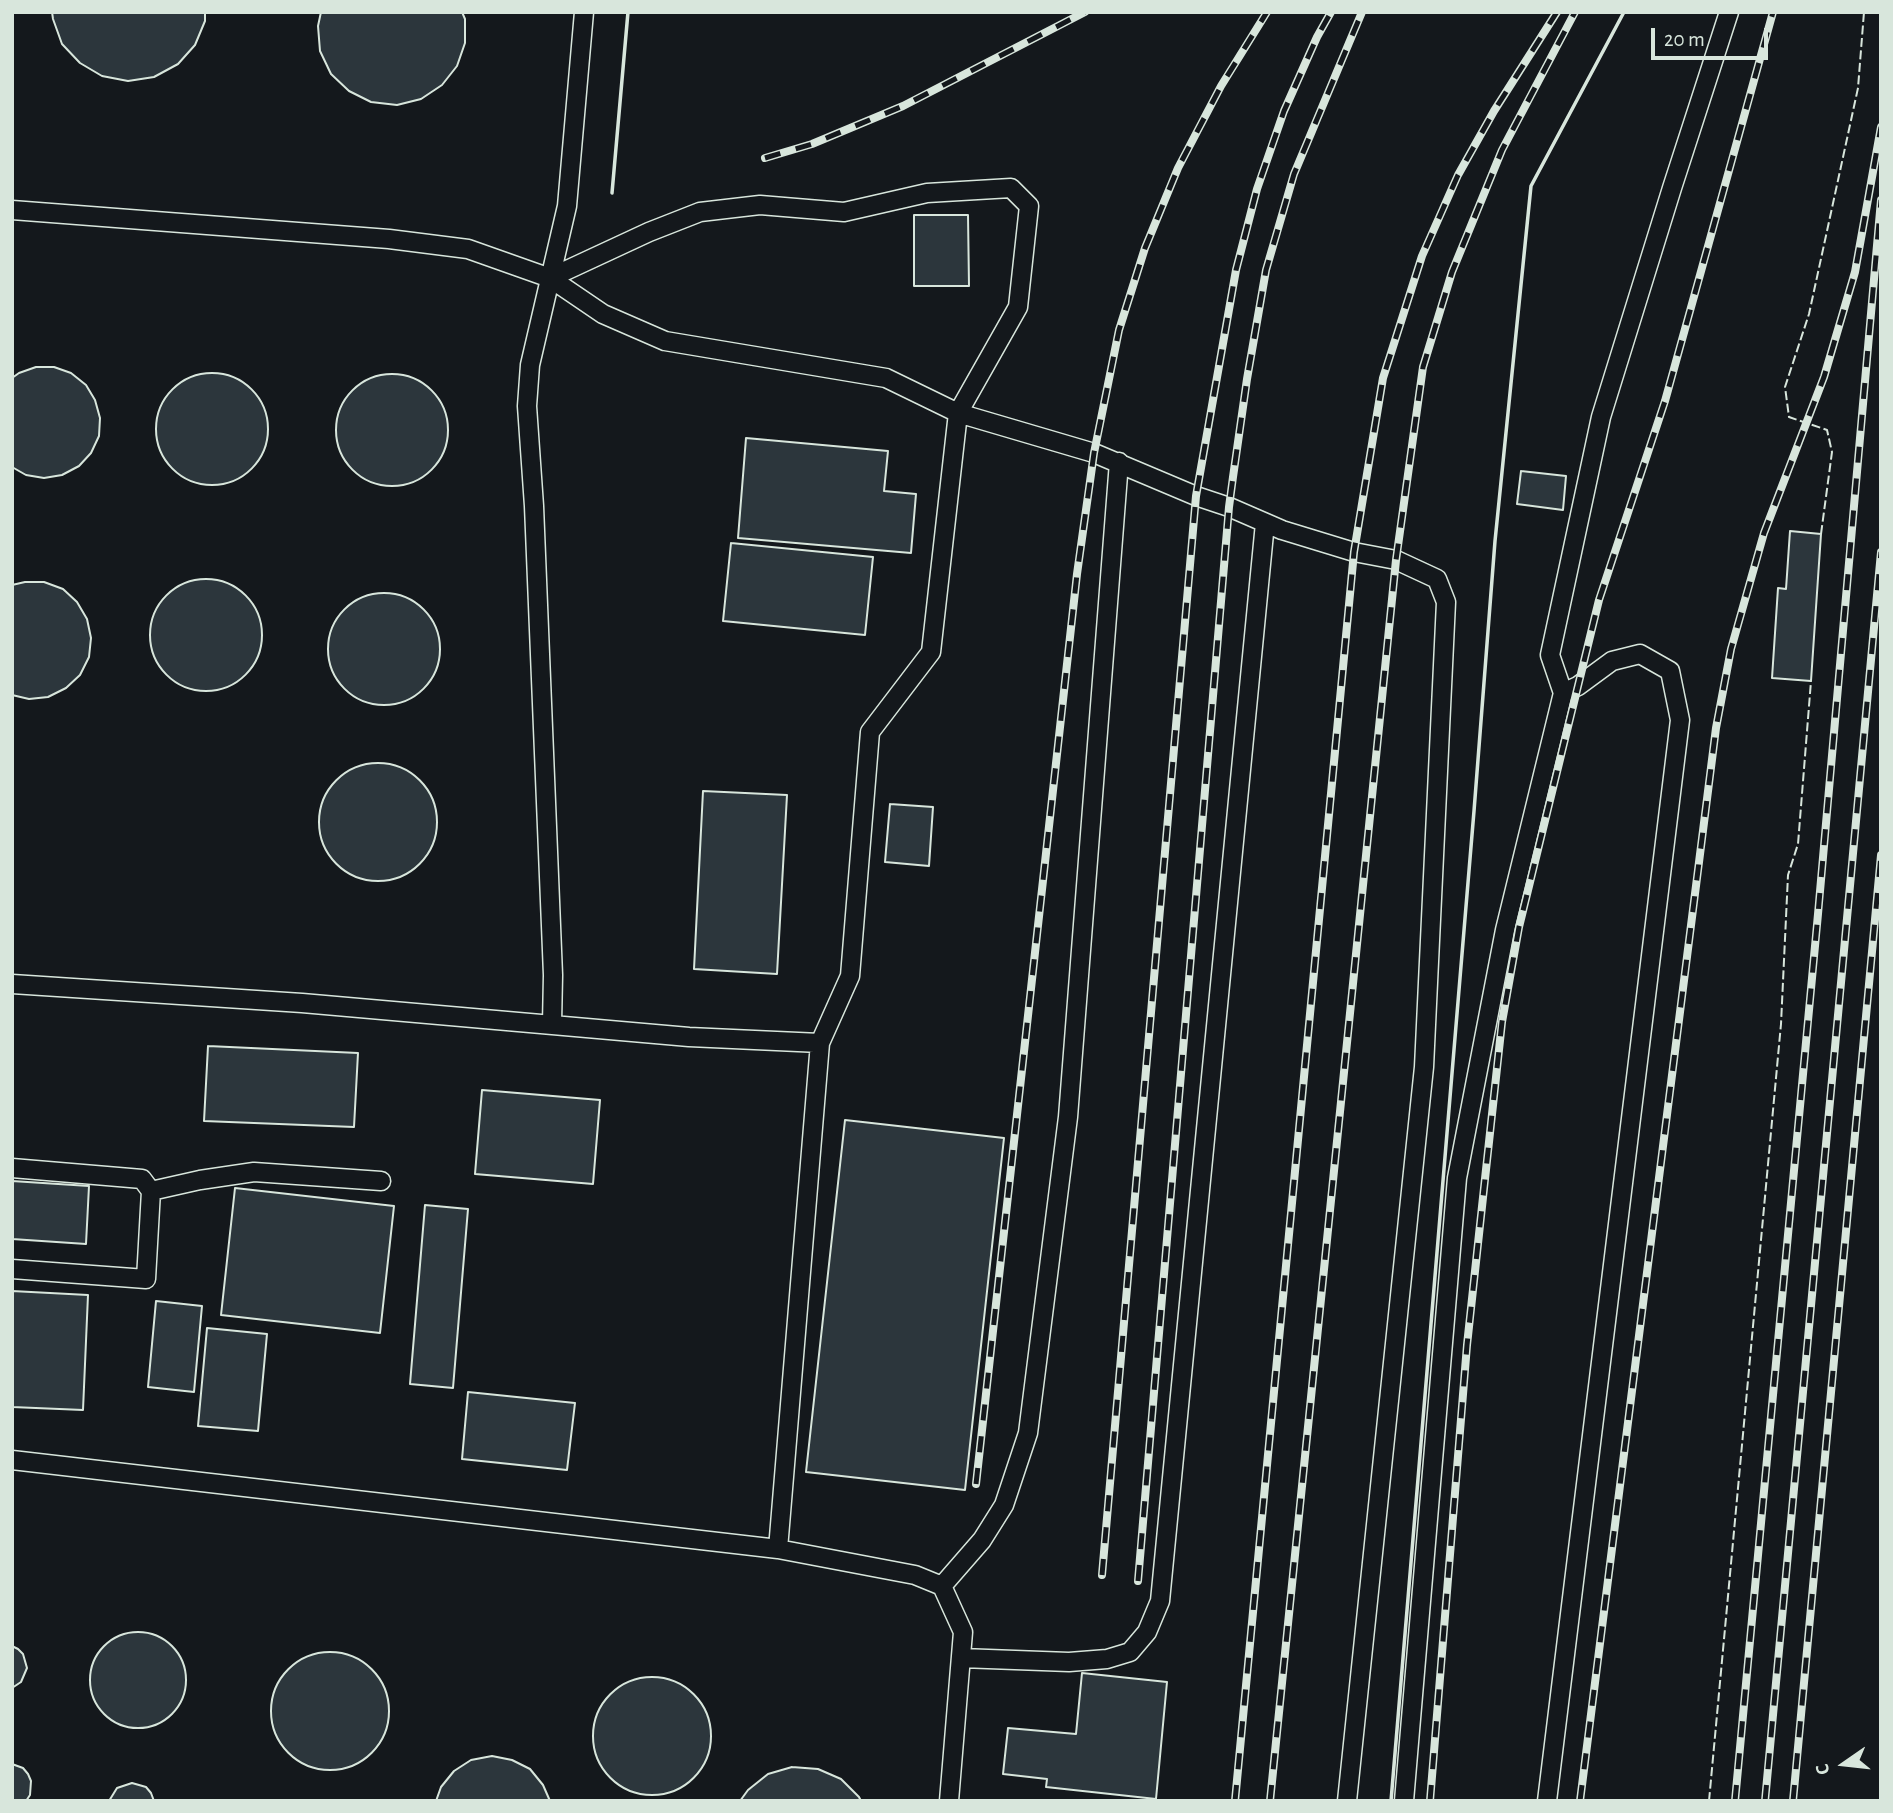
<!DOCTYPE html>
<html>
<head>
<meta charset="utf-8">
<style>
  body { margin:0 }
  #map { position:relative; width:1893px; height:1813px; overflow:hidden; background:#14181c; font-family:"Alegreya Sans",sans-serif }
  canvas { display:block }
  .frame { position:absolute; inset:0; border:14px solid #d8e6dc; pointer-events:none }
  .north { position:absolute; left:1809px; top:1729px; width:70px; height:70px; -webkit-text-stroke:5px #14181c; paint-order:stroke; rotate:256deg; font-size:19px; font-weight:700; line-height:28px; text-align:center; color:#d8e6dc }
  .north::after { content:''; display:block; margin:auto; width:24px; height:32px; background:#d8e6dc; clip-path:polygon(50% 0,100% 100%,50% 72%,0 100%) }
  .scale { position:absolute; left:1651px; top:28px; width:117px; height:32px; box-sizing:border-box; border:4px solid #d8e6dc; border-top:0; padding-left:9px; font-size:21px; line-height:24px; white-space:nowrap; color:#d8e6dc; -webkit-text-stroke:5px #14181c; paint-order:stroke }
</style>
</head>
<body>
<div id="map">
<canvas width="1893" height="1813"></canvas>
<div class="frame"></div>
<div class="north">С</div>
<div class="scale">20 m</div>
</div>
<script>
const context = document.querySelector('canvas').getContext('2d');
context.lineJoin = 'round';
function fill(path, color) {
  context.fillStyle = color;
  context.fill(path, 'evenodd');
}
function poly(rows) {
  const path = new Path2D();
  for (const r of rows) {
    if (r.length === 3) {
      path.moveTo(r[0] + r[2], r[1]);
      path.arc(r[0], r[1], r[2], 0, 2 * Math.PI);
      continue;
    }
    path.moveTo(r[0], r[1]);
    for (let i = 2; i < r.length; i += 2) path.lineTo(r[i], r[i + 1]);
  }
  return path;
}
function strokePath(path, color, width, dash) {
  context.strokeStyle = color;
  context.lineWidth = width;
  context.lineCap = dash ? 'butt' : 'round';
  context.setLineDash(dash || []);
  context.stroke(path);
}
const building = poly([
  [52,12,205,12,205,21,195,45,178,64,154,77,128,81,102,76,80,63,62,44,53,19,52,12],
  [321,12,462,12,465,19,465,43,457,66,442,85,421,99,397,105,371,102,349,91,331,74,320,51,318,26,321,12],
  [914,215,968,215,969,286,914,286,914,215],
  [36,367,54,367,71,373,86,385,95,400,100,418,99,436,91,453,79,466,62,475,44,478,26,475,12,467,12,378,19,373,36,367],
  [212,429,56],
  [392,430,56],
  [746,438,888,451,884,491,916,494,911,553,738,538,746,438],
  [1521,471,1566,476,1563,510,1517,504,1521,471],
  [1790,531,1821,534,1811,681,1772,678,1778,588,1786,589,1790,531],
  [731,543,873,557,865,635,723,621,731,543],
  [206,635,56],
  [25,582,44,582,63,589,77,602,87,619,91,638,89,657,80,675,66,688,48,697,29,699,12,695,12,585,25,582],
  [384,649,56],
  [378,822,59],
  [703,791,787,795,777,974,694,969,703,791],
  [890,804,933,807,929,866,885,862,890,804],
  [208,1046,358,1053,354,1127,204,1121,208,1046],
  [482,1090,600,1100,593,1184,475,1174,482,1090],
  [845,1120,1004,1138,965,1490,806,1472,845,1120],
  [12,1181,89,1186,86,1244,12,1239,12,1181],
  [235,1188,394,1206,380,1333,221,1315,235,1188],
  [425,1205,468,1209,453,1388,410,1384,425,1205],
  [12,1291,88,1295,83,1410,12,1407,12,1291],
  [156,1301,202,1306,194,1392,148,1387,156,1301],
  [207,1328,267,1334,258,1431,198,1426,207,1328],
  [468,1392,575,1403,567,1470,462,1459,468,1392],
  [138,1680,48],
  [12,1646,18,1649,23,1654,27,1668,21,1682,12,1688,12,1646],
  [330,1711,59],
  [1082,1673,1167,1682,1156,1799,1046,1787,1047,1779,1003,1774,1008,1728,1076,1734,1082,1673],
  [652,1736,59],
  [492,1756,512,1760,530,1769,543,1785,550,1801,436,1801,441,1787,454,1771,471,1760,492,1756],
  [12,1764,23,1768,28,1774,31,1781,30,1795,26,1801,12,1801,12,1764],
  [792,1767,818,1769,841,1779,859,1797,861,1801,740,1801,748,1790,768,1774,792,1767],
  [132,1783,146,1787,151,1793,154,1801,109,1801,117,1788,132,1783]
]);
const service = poly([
  [12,210,389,239,468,249,550,278,603,314,665,341,886,378,958,413,931,652,870,732,850,976,820,1043],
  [550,278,649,232,700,212,760,205,844,212,927,193,1011,188,1029,206,1018,307,958,413,1094,453,1196,496,1229,507,1282,530,1354,552,1396,560,1437,579,1446,602,1424,1067,1347,1801],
  [12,984,302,1003,689,1037,820,1043,778,1549,915,1575,942,1586,963,1632,949,1801],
  [552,1024,553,975,534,506,527,406,530,365,567,206,584,12],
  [12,1168,142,1179,151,1191,146,1279,12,1269],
  [151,1191,200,1180,254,1172,381,1181],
  [12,1460,778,1549],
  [942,1586,982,1540,1004,1505,1028,1433,1068,1117,1119,462],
  [961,1658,1069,1662,1107,1659,1130,1652,1147,1632,1160,1601,1265,523],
  [1404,1801,1457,1178,1505,930,1563,693,1550,655,1601,417,1672,188,1729,12],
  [1547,1801,1680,720,1670,671,1640,654,1612,661,1578,686,1563,693]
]);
const rail = poly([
  [765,158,812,144,903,106,1085,12],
  [976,1484,1077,574,1094,453,1119,330,1145,248,1178,168,1221,86,1267,12],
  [1102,1575,1196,496,1236,270,1257,189,1284,111,1317,37,1331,12],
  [1138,1581,1229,507,1233,477,1247,379,1266,270,1294,174,1362,12],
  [1235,1801,1354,552,1383,378,1422,256,1458,175,1494,111,1557,12],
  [1270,1801,1396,560,1423,367,1452,272,1502,150,1575,12],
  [1430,1801,1467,1345,1502,1022,1519,927,1599,600,1665,401,1773,12],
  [1580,1801,1716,728,1731,649,1764,533,1824,377,1855,272,1881,127],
  [1735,1801,1818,914,1881,200],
  [1765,1801,1881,552],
  [1793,1801,1881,855]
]);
const fence = poly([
  [1821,534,1832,452,1827,430,1789,417,1785,387,1809,314,1858,88,1864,12],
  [1709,1801,1781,1024,1788,875,1798,844,1811,681]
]);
const wall = poly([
  [612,193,628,12],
  [1391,1801,1474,811,1495,541,1531,186,1624,12]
]);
fill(building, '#2c363c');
strokePath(building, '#d8e6dc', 2);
strokePath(service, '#d8e6dc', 21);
strokePath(service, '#14181c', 18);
strokePath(rail, '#d8e6dc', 8);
strokePath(rail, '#14181c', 5, [16]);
strokePath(fence, '#d8e6dc', 2, [9, 3.5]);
strokePath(wall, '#d8e6dc', 3.5);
</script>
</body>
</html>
